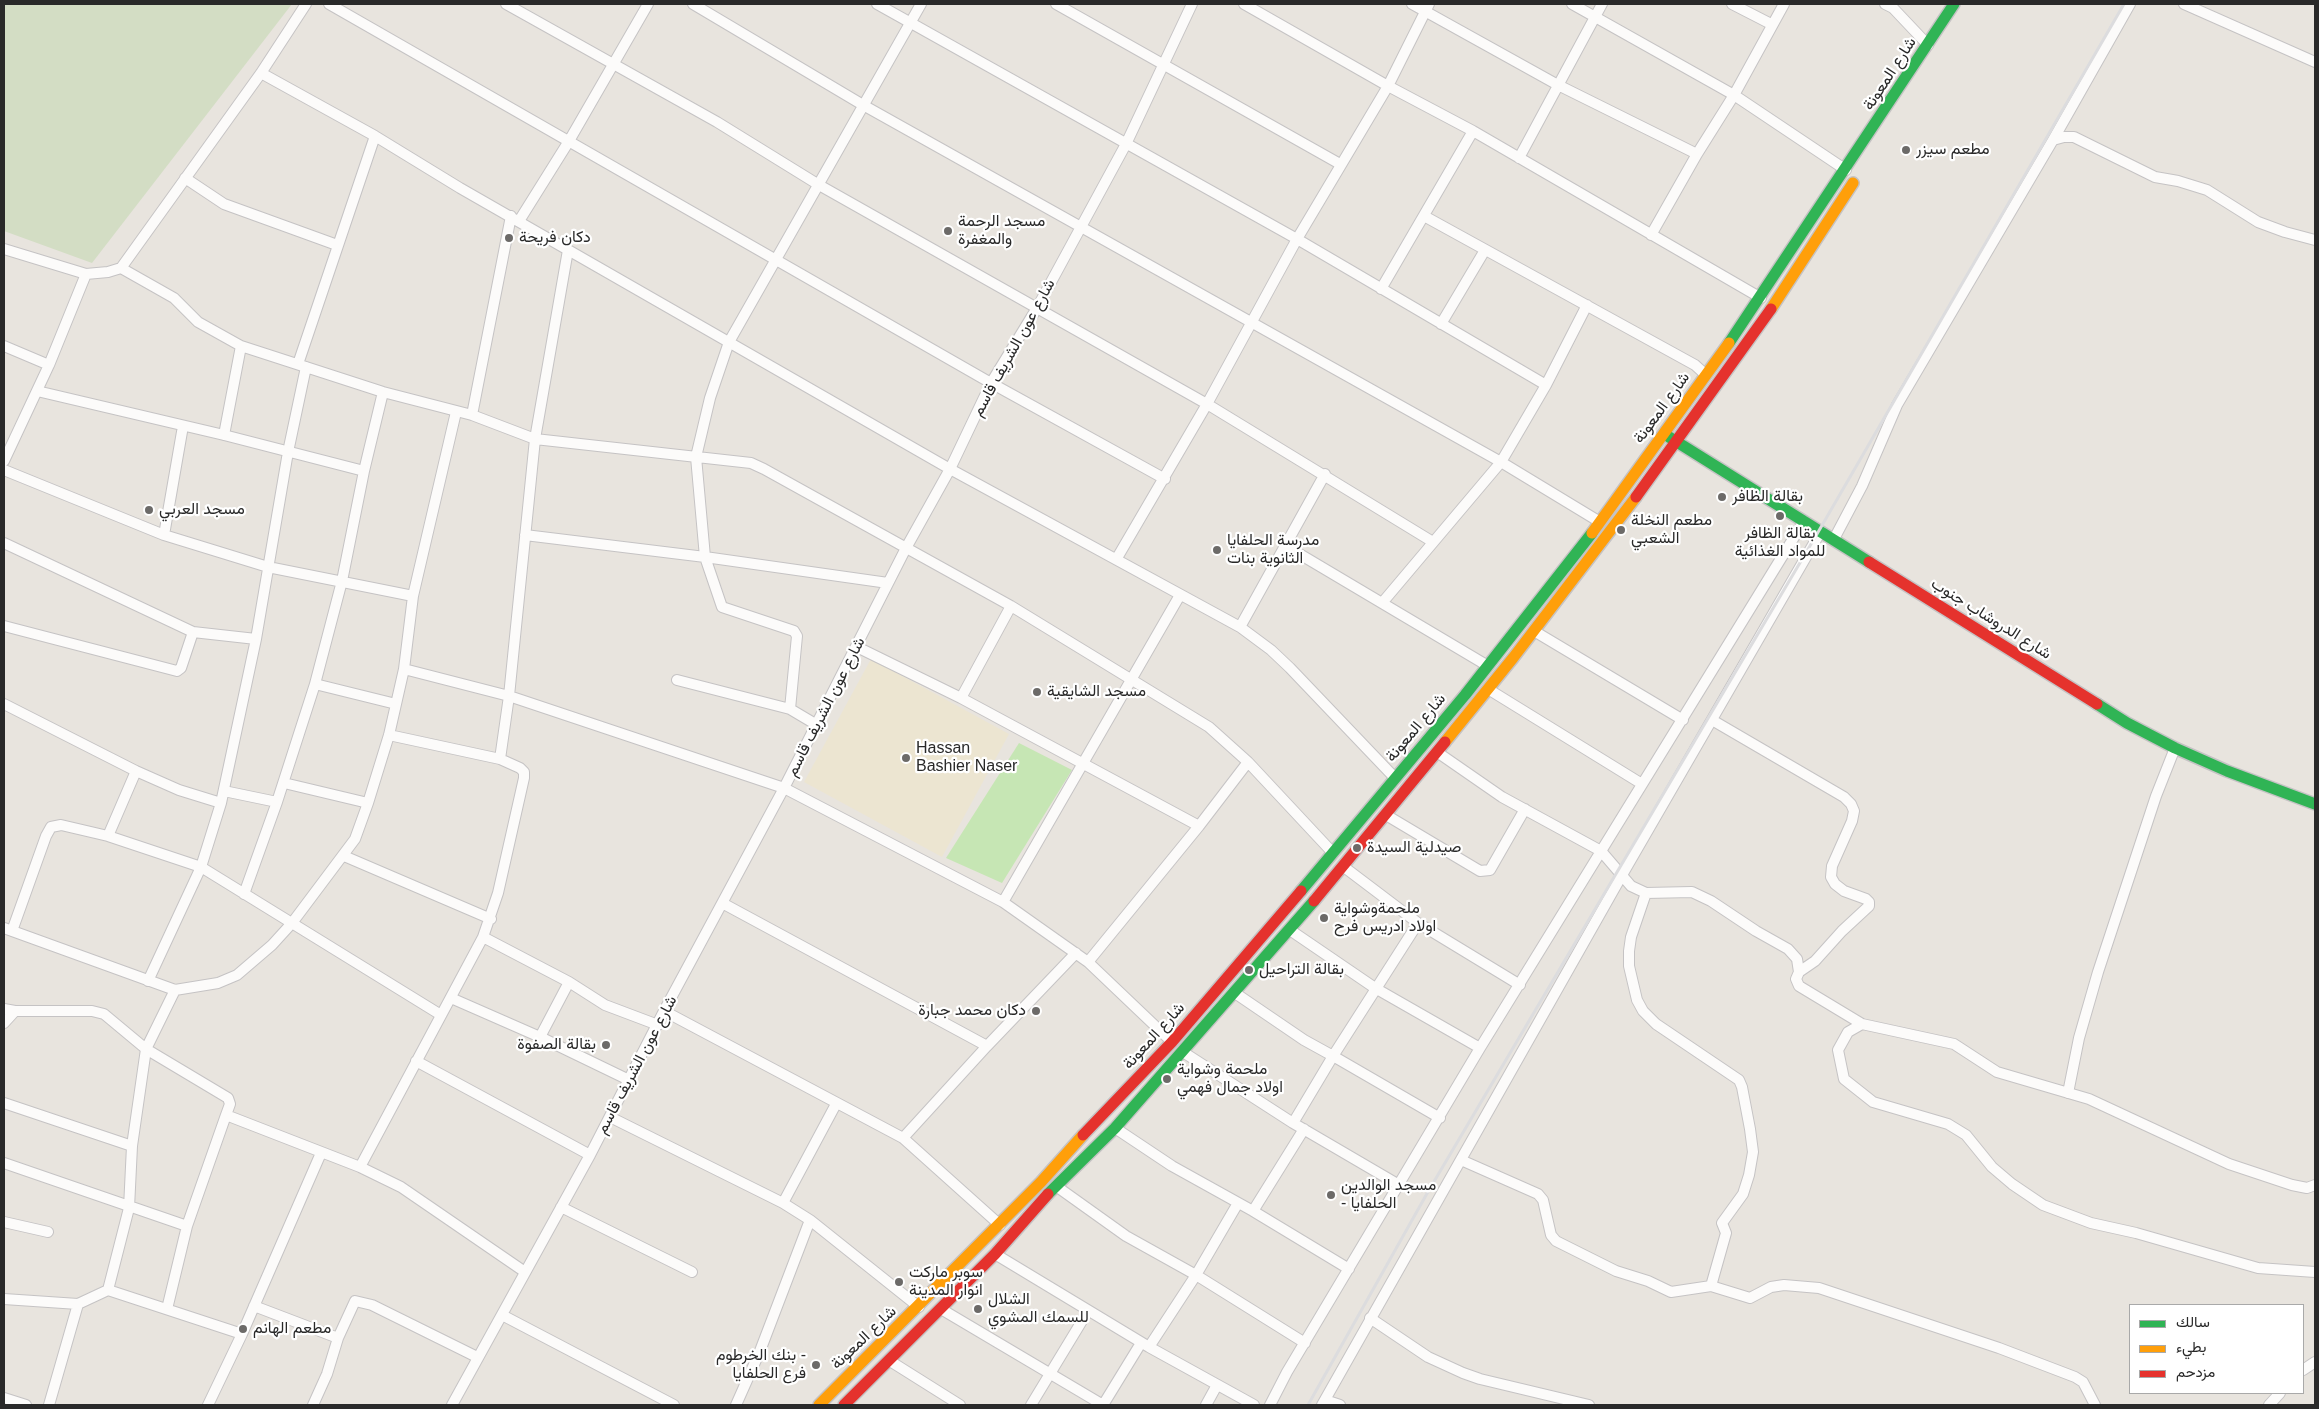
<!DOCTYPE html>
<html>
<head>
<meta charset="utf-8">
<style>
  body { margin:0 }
  #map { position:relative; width:2319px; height:1409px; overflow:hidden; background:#e8e4de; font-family:Helvetica,Vazirmatn,sans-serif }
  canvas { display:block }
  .frame { position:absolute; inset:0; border:5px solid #292929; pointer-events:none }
  .legend { position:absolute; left:2129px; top:1304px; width:175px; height:90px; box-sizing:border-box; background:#fff; border:1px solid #a9a9a9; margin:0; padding:6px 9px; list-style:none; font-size:15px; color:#292929 }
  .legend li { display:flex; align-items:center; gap:10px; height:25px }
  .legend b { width:25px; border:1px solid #a9a9a9 }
</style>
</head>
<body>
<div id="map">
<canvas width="2319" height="1409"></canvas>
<div class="frame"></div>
<ul class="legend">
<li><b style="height:6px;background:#30b455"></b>سالك</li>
<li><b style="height:6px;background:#ff9f0a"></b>بطيء</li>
<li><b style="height:6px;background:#e5322d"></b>مزدحم</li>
</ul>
</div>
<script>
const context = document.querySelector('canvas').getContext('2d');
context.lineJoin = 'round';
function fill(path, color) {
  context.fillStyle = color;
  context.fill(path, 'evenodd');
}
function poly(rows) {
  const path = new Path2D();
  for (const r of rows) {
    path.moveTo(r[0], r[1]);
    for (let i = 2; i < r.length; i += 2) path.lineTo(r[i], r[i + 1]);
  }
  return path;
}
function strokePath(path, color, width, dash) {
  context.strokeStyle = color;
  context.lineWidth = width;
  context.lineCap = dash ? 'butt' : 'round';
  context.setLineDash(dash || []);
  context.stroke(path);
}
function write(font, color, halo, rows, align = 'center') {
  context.font = font + ' Helvetica,Vazirmatn,sans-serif';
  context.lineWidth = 4.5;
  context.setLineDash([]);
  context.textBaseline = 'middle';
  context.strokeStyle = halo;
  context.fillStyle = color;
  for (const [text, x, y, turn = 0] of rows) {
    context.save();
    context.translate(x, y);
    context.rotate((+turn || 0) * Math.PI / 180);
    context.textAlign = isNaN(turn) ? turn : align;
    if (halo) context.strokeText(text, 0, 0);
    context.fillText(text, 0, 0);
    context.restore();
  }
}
const education = poly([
  [871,659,1009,734,942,857,804,782]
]);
const green = poly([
  [1019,743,1072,770,1002,883,946,858]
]);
const cemetery = poly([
  [4,4,292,4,92,263,4,231]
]);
const street = poly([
  [329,4,991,383,1165,479],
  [506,4,717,122,819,185,1207,404,1433,542],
  [693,4,863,105,1501,462,1600,522],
  [877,4,1297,239,1546,385],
  [1056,4,1340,164],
  [1244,4,1388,86,1473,131,1761,298],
  [1412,4,1558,85,1697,154],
  [1572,4,1734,95,1846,170],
  [1732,4,1771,24],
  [1885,4,1893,8,1928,45],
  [2184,4,2315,62],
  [261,73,375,136,460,188,950,469,1240,627,1271,650,1290,668,1395,778],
  [2053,140,2130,4],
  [1519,158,1602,4],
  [185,178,224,204,337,245],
  [1424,216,1695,365,1706,375],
  [519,221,569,141,648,4],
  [1651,235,1697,154,1734,95,1784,4],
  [4,249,86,274,108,272,121,268,261,73,306,4],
  [121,268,174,298,198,322,241,346,383,392,472,415,535,439,751,463,764,469,1011,606,1209,727,1248,762,1333,853],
  [1381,289,1473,131],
  [1441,324,1485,250],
  [4,346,49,365],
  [298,364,375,136],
  [37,391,224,435,364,471],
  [472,415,511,216],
  [224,435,241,346],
  [4,461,49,365,86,274],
  [4,470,164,535,268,567,413,596],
  [164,535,183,426],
  [525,535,705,557,888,583],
  [1834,539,1862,486,1897,405,2053,140,2064,137,2074,137,2155,177,2178,181,2207,190,2258,222,2285,232,2315,240],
  [4,543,193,632,256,639],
  [1286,546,1488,666],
  [1117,558,1207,404,1297,239,1388,86,1429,4],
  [1382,603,1501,462,1546,385,1587,305],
  [4,626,177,671,181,668,193,632],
  [1240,627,1325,474],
  [1534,631,1683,720],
  [857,647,961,698,1199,826],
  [404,669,509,696,784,788,1003,902,1088,962,1172,1042],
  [677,680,790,709,817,725],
  [315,684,396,704],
  [1488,689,1642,784],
  [961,698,1011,606],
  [4,704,136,771,179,790,221,803],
  [790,709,797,636,794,631,722,607,705,557,696,457,710,398,729,342,921,4],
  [1712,720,1844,797,1851,804,1854,811,1852,821,1832,866,1831,877,1835,884,1844,891,1866,899,1869,902,1869,906,1842,931,1815,961,1799,972],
  [1437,752,1502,797,1601,851,1631,886,1646,893,1692,892,1711,901,1756,931,1788,949,1797,959,1799,972,1796,979,1799,986,1862,1024,1954,1044,1997,1072,2089,1099,2229,1164,2292,1185,2307,1188,2315,1185],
  [500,759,509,696,535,439,568,250],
  [284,783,368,803],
  [224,791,277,802],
  [1386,815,1480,871,1490,870,1525,809],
  [108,836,136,771],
  [344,856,491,919],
  [1344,867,1418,923,1520,985],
  [1646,893,1631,937,1629,951,1629,966,1637,1000,1643,1011,1656,1024,1739,1080,1742,1087,1750,1129,1753,1152,1749,1175,1743,1194,1722,1223,1726,1233,1711,1286],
  [244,894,277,802,315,684,342,581,364,471,383,392],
  [1003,902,1180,595],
  [724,904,987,1046],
  [1418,923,1333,1056,1440,1118],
  [4,928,175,990,218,983,237,975,272,945,292,923,355,839,368,803,389,735,404,669,413,596,456,412],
  [1290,930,1375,988,1480,1048],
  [12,931,46,836,51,827,61,825,108,836,201,867,441,1015],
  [483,937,569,982,605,1005,658,1025],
  [1088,962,1199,826,1248,762],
  [148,981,201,867,221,803,256,639,288,452,306,367],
  [1235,993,1304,1040,1333,1056,1293,1123],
  [451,998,540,1037,629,1080],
  [4,1009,15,1011,92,1011,104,1014,146,1049,228,1098,230,1104,226,1115,360,1167,401,1187,525,1272],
  [664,1011,903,1138,1000,1225],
  [4,1023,15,1011],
  [1862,1024,1848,1032,1838,1050,1844,1079,1873,1102,1948,1124,1966,1135,1992,1167,2012,1184,2043,1205,2091,1223,2136,1233,2258,1268,2315,1272],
  [540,1037,569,982],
  [1183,1052,1293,1123,1399,1185],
  [416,1061,590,1155],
  [2068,1093,2079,1038,2098,972,2156,796,2175,748],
  [4,1103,132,1146],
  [610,1117,783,1203,810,1220,919,1307],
  [1115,1128,1172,1166,1253,1211,1349,1269],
  [903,1138,987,1046,1076,953],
  [1461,1160,1538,1194,1543,1200,1551,1235,1556,1241,1616,1271,1648,1281,1671,1292,1711,1286,1750,1298,1771,1287,1784,1285,1819,1288,1999,1348,2075,1377,2083,1382,2095,1405],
  [4,1163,187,1226],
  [360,1167,483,937,498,893,524,778,524,772,520,768,500,759,389,735],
  [1056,1186,1126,1236,1196,1275,1305,1343],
  [783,1203,836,1104],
  [561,1207,692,1272],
  [1253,1211,1304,1129],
  [4,1222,48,1232],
  [995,1254,1149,1347,1254,1405],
  [108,1290,129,1208,132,1146,146,1049,175,990],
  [4,1299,78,1304,108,1290,242,1334],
  [254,1306,338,1338,355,1301,372,1305,477,1357],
  [167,1309,187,1226,226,1115],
  [941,1309,1103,1405],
  [502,1315,674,1405],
  [1370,1318,1428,1357,1463,1373,1480,1379,1589,1405],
  [1149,1347,1196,1275,1238,1203],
  [890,1361,960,1405],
  [2303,1370,2315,1362],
  [4,1398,26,1405],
  [1325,1400,1340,1405],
  [49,1405,78,1304],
  [208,1405,242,1334,321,1153],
  [313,1405,327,1374,338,1338],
  [452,1405,590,1155,664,1011,784,788,906,548,950,469,991,383,1037,308,1126,144,1192,4],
  [736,1405,760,1351,810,1220],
  [1031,1405,1088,1311],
  [1103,1405,1141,1343],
  [1206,1405,1217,1385],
  [1270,1405,1287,1372,1480,1048,1804,521],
  [1322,1405,1622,875,1821,531],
  [2269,1405,2280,1393]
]);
const fast = poly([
  [1729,343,1954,4],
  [1669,437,1869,562],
  [2097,704,2127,723,2175,748,2227,771,2315,804],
  [1301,891,1465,695,1592,533],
  [1048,1194,1115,1128,1314,901]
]);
const slow = poly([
  [1771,309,1853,183],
  [1592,533,1729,343],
  [1445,742,1513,658,1636,497],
  [819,1405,1041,1182,1083,1135]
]);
const jam = poly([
  [1636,497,1771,309],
  [1869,562,2097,704],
  [1314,901,1445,742],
  [1083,1135,1172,1042,1301,891],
  [844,1405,995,1254,1048,1194]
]);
const rail = poly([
  [1308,1405,1429,1190,1817,534,2124,4]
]);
const markers = [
  [1906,150,5,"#6c6a68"],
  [948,231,5,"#6c6a68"],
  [509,238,5,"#6c6a68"],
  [1722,497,5,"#6c6a68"],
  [149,510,5,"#6c6a68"],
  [1780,516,5,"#6c6a68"],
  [1621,530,5,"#6c6a68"],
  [1217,550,5,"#6c6a68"],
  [1037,692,5,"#6c6a68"],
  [906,758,5,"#6c6a68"],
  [1357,848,5,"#6c6a68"],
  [1324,918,5,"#6c6a68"],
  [1249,970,5,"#6c6a68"],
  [1036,1011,5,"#6c6a68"],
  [606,1045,5,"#6c6a68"],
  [1167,1079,5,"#6c6a68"],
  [1331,1195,5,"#6c6a68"],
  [899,1282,5,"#6c6a68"],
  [978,1309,5,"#6c6a68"],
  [243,1329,5,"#6c6a68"],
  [816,1365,5,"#6c6a68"]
];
const streetNames = [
  ["شارع المعونة",1890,74,-57],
  ["شارع عون الشريف قاسم",1014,348,-61],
  ["شارع المعونة",1662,408,-54],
  ["شارع الدروشاب جنوب",1991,619,32],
  ["شارع عون الشريف قاسم",826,707,-63],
  ["شارع المعونة",1416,728,-50],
  ["شارع المعونة",1154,1036,-48],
  ["شارع عون الشريف قاسم",637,1065,-62],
  ["شارع المعونة",864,1338,-44]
];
const poiNames = [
  ["مطعم سيزر",1916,150],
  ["مسجد الرحمة",958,222],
  ["والمغفرة",958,240],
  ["دكان فريحة",519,238],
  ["بقالة الظافر",1732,497],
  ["مسجد العربي",159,510],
  ["مطعم النخلة",1631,521],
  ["الشعبي",1631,539],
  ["بقالة الظافر",1780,534,"center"],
  ["للمواد الغذائية",1780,552,"center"],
  ["مدرسة الحلفايا",1227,541],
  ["الثانوية بنات",1227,559],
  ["مسجد الشايقية",1047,692],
  ["Hassan",916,749],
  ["Bashier Naser",916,767],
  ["صيدلية السيدة",1367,848],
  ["ملحمةوشواية",1334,909],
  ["اولاد ادريس فرح",1334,927],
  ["بقالة التراحيل",1259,970],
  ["دكان محمد جبارة",1026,1011,"right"],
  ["بقالة الصفوة",596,1045,"right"],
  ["ملحمة وشواية",1177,1070],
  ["اولاد جمال فهمي",1177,1088],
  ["مسجد الوالدين",1341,1186],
  ["- الحلفايا",1341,1204],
  ["سوبر ماركت",909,1273],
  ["انوار المدينة",909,1291],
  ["الشلال",988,1300],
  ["للسمك المشوي",988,1318],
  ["مطعم الهانم",253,1329],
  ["بنك الخرطوم -",806,1356,"right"],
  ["فرع الحلفايا",806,1374,"right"]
];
fill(education, '#ece5d1');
fill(green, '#c6e6b4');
fill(cemetery, '#d3ddc4');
strokePath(street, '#c5c3c4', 12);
strokePath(fast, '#c5c3c4', 14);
strokePath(slow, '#c5c3c4', 14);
strokePath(jam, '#c5c3c4', 14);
strokePath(street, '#fcfbfa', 10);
strokePath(fast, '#30b455', 11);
strokePath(slow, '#ff9f0a', 11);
strokePath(jam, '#e5322d', 11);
strokePath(rail, '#dcdcde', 3);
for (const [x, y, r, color] of markers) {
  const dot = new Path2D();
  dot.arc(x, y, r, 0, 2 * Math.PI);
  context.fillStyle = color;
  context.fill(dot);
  strokePath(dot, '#fff', 2);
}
write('16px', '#292929', '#fff', streetNames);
write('16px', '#292929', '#fff', poiNames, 'left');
</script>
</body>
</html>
